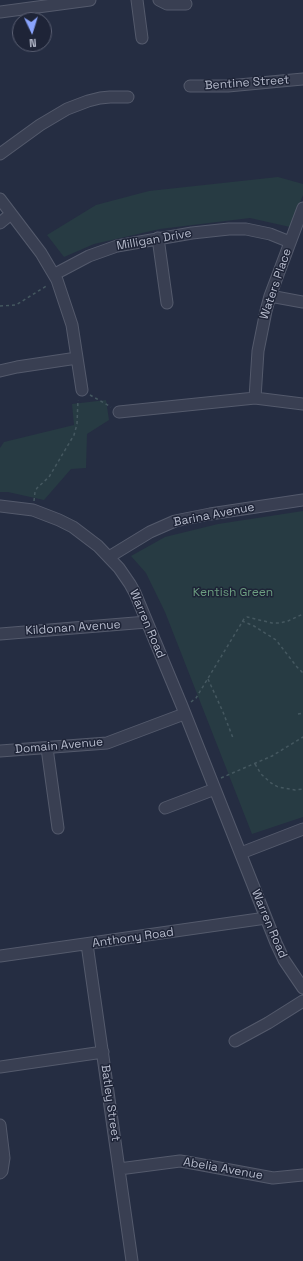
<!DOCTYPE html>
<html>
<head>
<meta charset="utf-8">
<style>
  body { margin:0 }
  #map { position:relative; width:303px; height:1261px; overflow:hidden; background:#252d42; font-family:"Space Grotesk",sans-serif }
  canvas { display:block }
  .north { position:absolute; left:12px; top:12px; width:40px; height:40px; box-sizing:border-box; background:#1e2437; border:1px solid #5b6073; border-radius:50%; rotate:176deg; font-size:11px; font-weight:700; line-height:16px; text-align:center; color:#b6bbcc }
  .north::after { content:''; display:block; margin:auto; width:14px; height:18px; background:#8aa4fd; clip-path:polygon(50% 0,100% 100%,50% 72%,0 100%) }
</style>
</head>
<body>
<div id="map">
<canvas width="303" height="1261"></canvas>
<div class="north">N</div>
</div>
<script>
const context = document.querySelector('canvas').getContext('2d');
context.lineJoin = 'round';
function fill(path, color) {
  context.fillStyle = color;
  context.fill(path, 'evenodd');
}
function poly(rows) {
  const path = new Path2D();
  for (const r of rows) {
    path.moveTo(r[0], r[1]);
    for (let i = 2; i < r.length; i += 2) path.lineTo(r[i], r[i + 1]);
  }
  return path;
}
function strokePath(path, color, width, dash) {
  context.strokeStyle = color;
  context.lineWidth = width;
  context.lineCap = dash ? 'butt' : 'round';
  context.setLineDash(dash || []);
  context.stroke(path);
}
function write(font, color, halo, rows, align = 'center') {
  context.font = font + ' "Space Grotesk",sans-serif';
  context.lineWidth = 3;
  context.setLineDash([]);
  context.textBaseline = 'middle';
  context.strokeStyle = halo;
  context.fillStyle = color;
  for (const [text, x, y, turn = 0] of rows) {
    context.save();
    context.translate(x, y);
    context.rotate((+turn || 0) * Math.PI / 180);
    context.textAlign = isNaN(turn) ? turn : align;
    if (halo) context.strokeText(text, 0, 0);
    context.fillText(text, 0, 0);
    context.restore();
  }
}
const green = poly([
  [278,177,303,184,303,195,290,227,250,218,160,229,94,244,64,257,47,235,96,205,149,191],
  [106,400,109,420,87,434,86,468,71,469,44,500,8,492,0,492,0,448,4,442,74,425,72,404],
  [303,511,303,817,252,834,165,612,146,573,131,556,165,537,218,524]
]);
const path = poly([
  [0,306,16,305,48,285],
  [90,395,111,407],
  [34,501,35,492,37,488,49,477,74,435,77,424,78,400],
  [242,621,254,626,276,640,297,667,303,673],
  [208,679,223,712,233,738],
  [191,702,196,698,244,619,247,617,272,623,280,623,288,621,303,614],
  [298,714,303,713],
  [255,764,261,774,271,783,278,787,295,790,303,789],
  [221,778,272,756,303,737]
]);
const street = poly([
  [137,0,142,38],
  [159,0,167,4,186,4],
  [0,12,90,0],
  [190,86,228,86,303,79],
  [0,154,40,125,67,109,88,101,100,98,110,97,128,97],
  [0,199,41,253,57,280,72,325,82,390],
  [0,223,11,214],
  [158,238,167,303],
  [55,274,89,256,117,246,192,233,229,229,246,229,270,234,290,242],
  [270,296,303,302],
  [0,371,17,367,77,358],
  [255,398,258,351,266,311,270,296,303,208],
  [119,412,255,398,303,404],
  [0,506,33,510,59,520,73,527,98,546,119,568,130,584,135,593,182,706,276,943,284,960,303,988],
  [109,557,150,532,175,521,210,514,303,500],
  [0,634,147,622],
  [47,748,58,828],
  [0,751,107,743,184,714],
  [165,808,215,789],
  [241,853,303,829],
  [87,944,132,1261],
  [0,956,266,918],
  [235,1041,268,1023,303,1001],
  [0,1067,103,1052],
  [0,1125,4,1158,2,1171,0,1173],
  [119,1169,180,1161,192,1163,273,1178,303,1175]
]);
const streetNames = [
  ["Bentine Street",247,83,-4],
  ["Milligan Drive",154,240,-10],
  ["Waters Place",276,284,-71],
  ["Barina Avenue",214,515,-11],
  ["Warren Road",147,624,67],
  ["Kildonan Avenue",73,628,-4],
  ["Domain Avenue",59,746,-5],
  ["Warren Road",269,924,67],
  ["Anthony Road",133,938,-8],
  ["Batley Street",110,1103,82],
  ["Abelia Avenue",223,1169,10]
];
const parkNames = [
  ["Kentish Green",233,593]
];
fill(green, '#273b43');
strokePath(street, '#545a6c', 13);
strokePath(path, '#455860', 1.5, [3, 3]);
strokePath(street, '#393f52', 11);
write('12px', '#b6bbcc', '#1e2437', streetNames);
write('12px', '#6c9e80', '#1e2437', parkNames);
</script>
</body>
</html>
